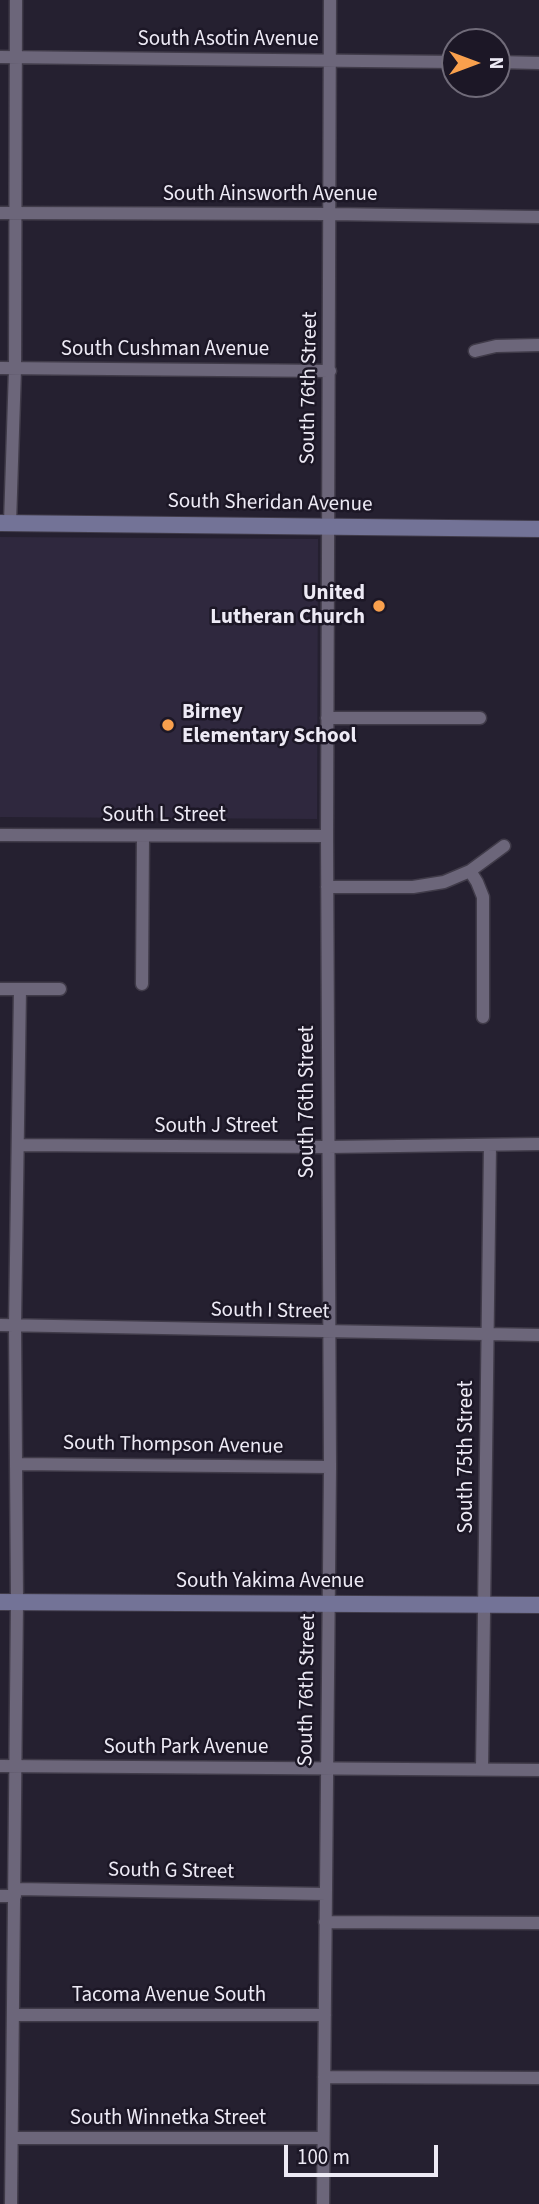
<!DOCTYPE html>
<html>
<head>
<meta charset="utf-8">
<style>
  body { margin:0 }
  #map { position:relative; width:539px; height:2204px; overflow:hidden; background:#252030; font-family:"Source Sans 3",sans-serif }
  canvas { display:block }
  .north { position:absolute; left:441px; top:28px; width:70px; height:70px; box-sizing:border-box; background:#1c1726; border:2px solid #706b79; border-radius:50%; rotate:90deg; font-size:19px; font-weight:700; line-height:28px; text-align:center; color:#edeaf5 }
  .north::after { content:''; display:block; margin:auto; width:24px; height:32px; background:#f9a04d; clip-path:polygon(50% 0,100% 100%,50% 72%,0 100%) }
  .scale { position:absolute; left:284px; top:2145px; width:154px; height:32px; box-sizing:border-box; border:4px solid #edeaf5; border-top:0; padding-left:9px; font-size:21px; line-height:24px; white-space:nowrap; color:#edeaf5; -webkit-text-stroke:5px #1c1726; paint-order:stroke }
</style>
</head>
<body>
<div id="map">
<canvas width="539" height="2204"></canvas>
<div class="north">N</div>
<div class="scale">100 m</div>
</div>
<script>
const context = document.querySelector('canvas').getContext('2d');
context.lineJoin = 'round';
function fill(path, color) {
  context.fillStyle = color;
  context.fill(path, 'evenodd');
}
function poly(rows) {
  const path = new Path2D();
  for (const r of rows) {
    path.moveTo(r[0], r[1]);
    for (let i = 2; i < r.length; i += 2) path.lineTo(r[i], r[i + 1]);
  }
  return path;
}
function strokePath(path, color, width, dash) {
  context.strokeStyle = color;
  context.lineWidth = width;
  context.lineCap = dash ? 'butt' : 'round';
  context.setLineDash(dash || []);
  context.stroke(path);
}
function write(font, color, halo, rows, align = 'center') {
  context.font = font + ' "Source Sans 3",sans-serif';
  context.lineWidth = 5;
  context.setLineDash([]);
  context.textBaseline = 'middle';
  context.strokeStyle = halo;
  context.fillStyle = color;
  for (const [text, x, y, turn = 0] of rows) {
    context.save();
    context.translate(x, y);
    context.rotate((+turn || 0) * Math.PI / 180);
    context.textAlign = isNaN(turn) ? turn : align;
    if (halo) context.strokeText(text, 0, 0);
    context.fillText(text, 0, 0);
    context.restore();
  }
}
const built = poly([
  [0,537,318,539,317,819,0,817]
]);
const street = poly([
  [0,57,455,62],
  [497,62,539,63],
  [0,213,330,214,539,217],
  [475,351,496,346,539,345],
  [0,368,330,371],
  [10,523,15,369,16,0],
  [327,718,480,718],
  [0,835,327,836],
  [470,871,477,882,483,897,483,1017],
  [327,887,413,887,444,882,470,871,504,846],
  [142,984,143,836],
  [0,989,60,989],
  [18,1145,328,1147,539,1144],
  [0,1325,539,1335],
  [16,1464,330,1467],
  [0,1766,539,1770],
  [482,1769,490,1145],
  [15,1889,326,1894],
  [0,1896,15,1896],
  [325,1922,539,1923],
  [13,2015,325,2015],
  [324,2077,539,2078],
  [12,2138,323,2138],
  [11,2204,17,1601,15,1325,20,989],
  [323,2204,330,1467,327,836,330,0]
]);
const secondary = poly([
  [0,523,539,529],
  [0,1602,539,1605]
]);
const markers = [
  [379,606,7,"#f9a04d"],
  [168,725,7,"#f9a04d"]
];
const streetNames = [
  ["South Asotin Avenue",228,40],
  ["South Ainsworth Avenue",270,195],
  ["South Cushman Avenue",165,350],
  ["South 76th Street",310,388,-89],
  ["South Sheridan Avenue",270,504,1],
  ["South L Street",164,816],
  ["South 76th Street",308,1102,-90],
  ["South J Street",216,1127],
  ["South I Street",270,1312,1],
  ["South Thompson Avenue",173,1446,1],
  ["South 75th Street",467,1457,-90],
  ["South Yakima Avenue",270,1582],
  ["South 76th Street",308,1690,-89],
  ["South Park Avenue",186,1748],
  ["South G Street",171,1872,1],
  ["Tacoma Avenue South",169,1996],
  ["South Winnetka Street",168,2119]
];
const poiNames = [
  ["United",365,594],
  ["Lutheran Church",365,618],
  ["Birney",182,713,"left"],
  ["Elementary School",182,737,"left"]
];
fill(built, '#2f283e');
strokePath(street, '#403b49', 15);
strokePath(secondary, '#403b49', 18);
strokePath(street, '#6c667a', 12);
strokePath(secondary, '#737397', 16);
for (const [x, y, r, color] of markers) {
  const dot = new Path2D();
  dot.arc(x, y, r, 0, 2 * Math.PI);
  context.fillStyle = color;
  context.fill(dot);
  strokePath(dot, '#1c1726', 2.5);
}
write('21px', '#edeaf5', '#1c1726', streetNames);
write('bold 21px', '#edeaf5', '#1c1726', poiNames, 'right');
</script>
</body>
</html>
